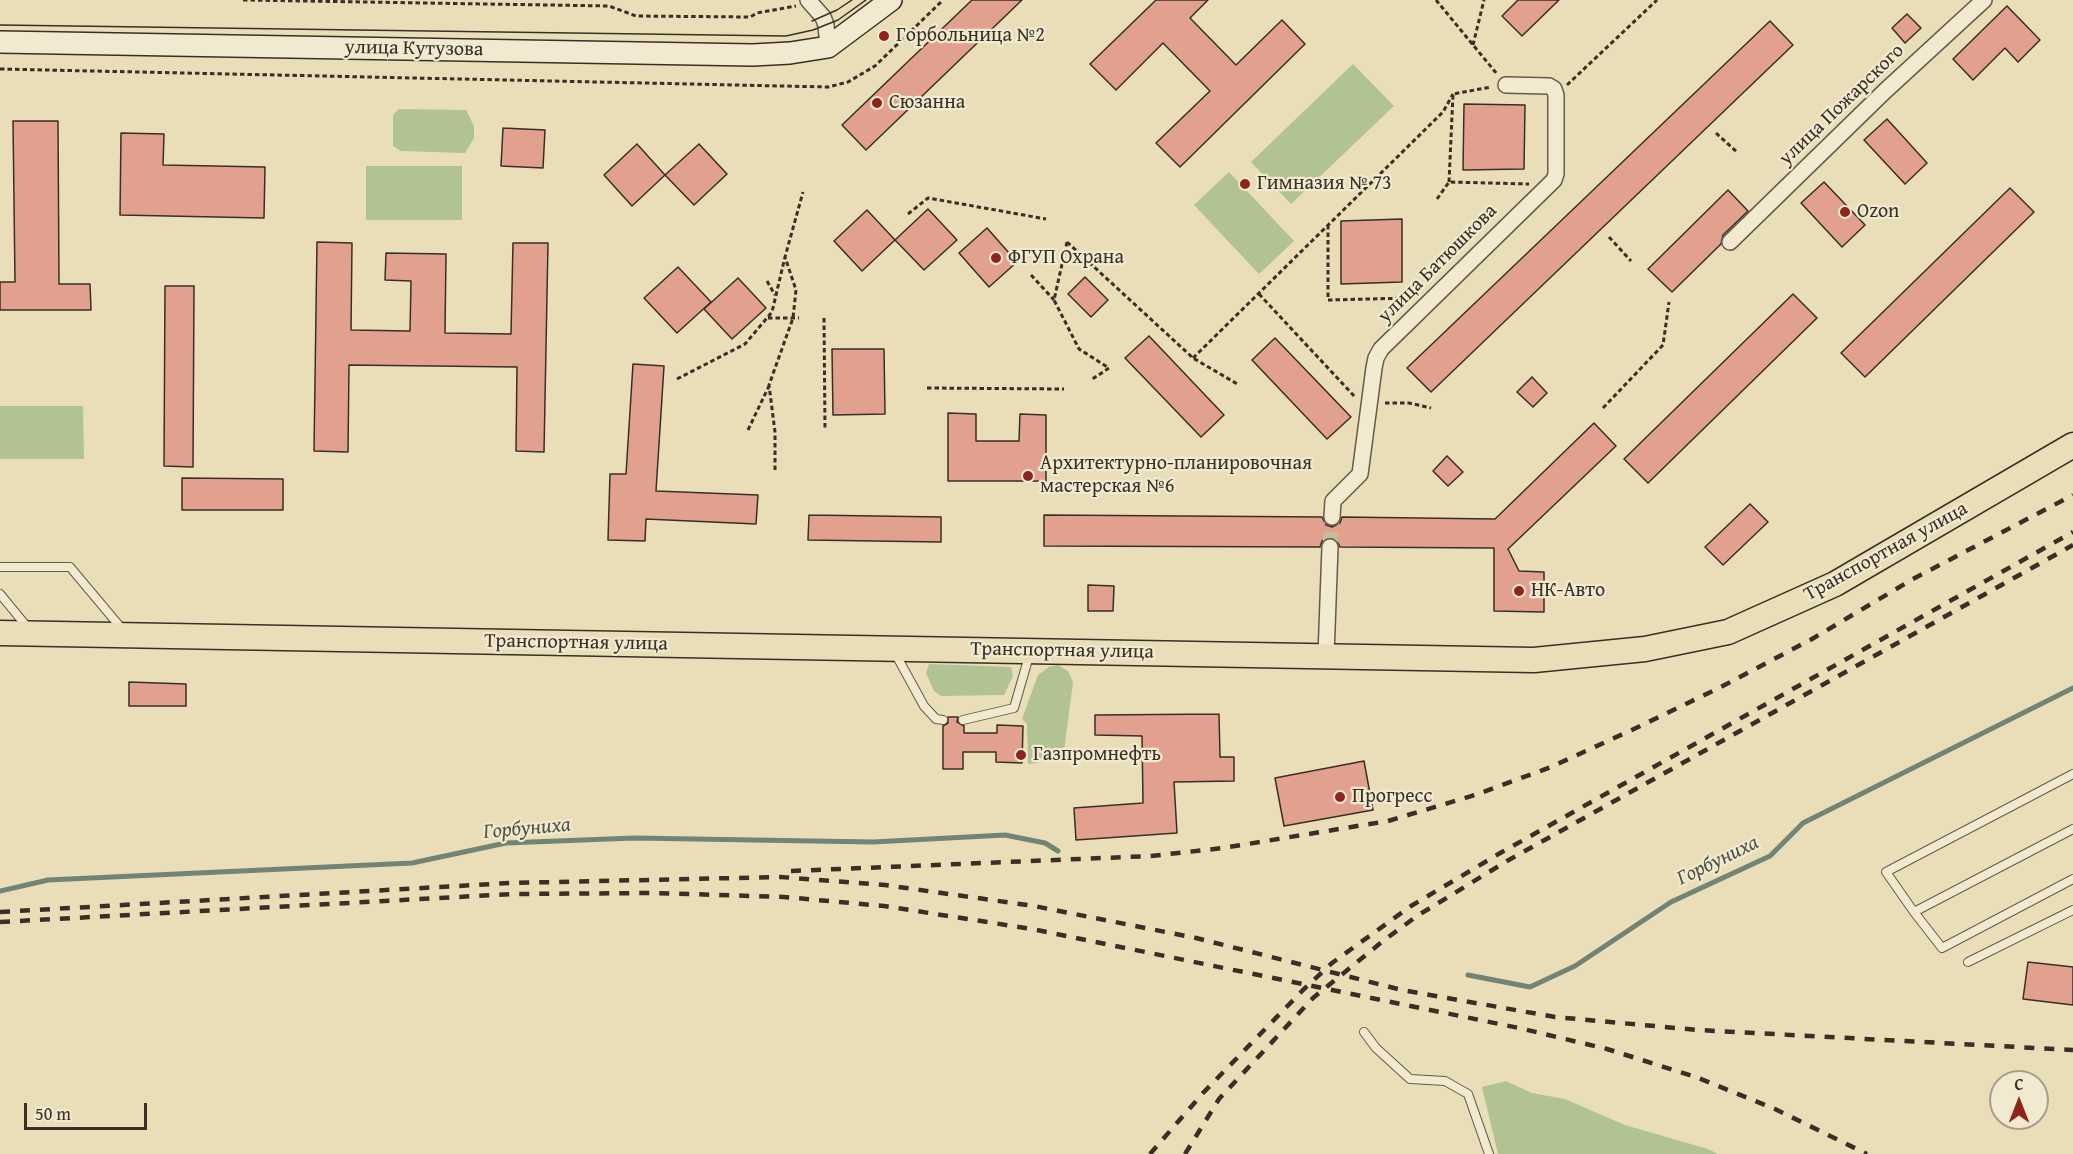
<!DOCTYPE html>
<html>
<head>
<meta charset="utf-8">
<style>
  body { margin:0 }
  #map { position:relative; width:2073px; height:1154px; overflow:hidden; background:#e9deb8; font-family:"Gentium Book Plus",serif }
  canvas { display:block }
  .north { position:absolute; left:1989px; top:1070px; width:60px; height:60px; box-sizing:border-box; background:#f1ead1; border:2px solid #a79f8c; border-radius:50%; rotate:0deg; font-size:16px; font-weight:700; line-height:24px; text-align:center; color:#392f24 }
  .north::after { content:''; display:block; margin:auto; width:21px; height:27px; background:#8f2418; clip-path:polygon(50% 0,100% 100%,50% 72%,0 100%) }
  .scale { position:absolute; left:24px; top:1103px; width:123px; height:27px; box-sizing:border-box; border:3px solid #392f24; border-top:0; padding-left:8px; font-size:18px; line-height:21px; white-space:nowrap; color:#392f24; -webkit-text-stroke:4px #f1ead1; paint-order:stroke }
</style>
</head>
<body>
<div id="map">
<canvas width="2073" height="1154"></canvas>
<div class="north">С</div>
<div class="scale">50 m</div>
</div>
<script>
const context = document.querySelector('canvas').getContext('2d');
context.lineJoin = 'round';
function fill(path, color) {
  context.fillStyle = color;
  context.fill(path, 'evenodd');
}
function poly(rows) {
  const path = new Path2D();
  for (const r of rows) {
    path.moveTo(r[0], r[1]);
    for (let i = 2; i < r.length; i += 2) path.lineTo(r[i], r[i + 1]);
  }
  return path;
}
function strokePath(path, color, width, dash) {
  context.strokeStyle = color;
  context.lineWidth = width;
  context.lineCap = dash ? 'butt' : 'round';
  context.setLineDash(dash || []);
  context.stroke(path);
}
function write(font, color, halo, rows, align = 'center') {
  context.font = font + ' "Gentium Book Plus",serif';
  context.lineWidth = 4.5;
  context.setLineDash([]);
  context.textBaseline = 'middle';
  context.strokeStyle = halo;
  context.fillStyle = color;
  for (const [text, x, y, turn = 0] of rows) {
    context.save();
    context.translate(x, y);
    context.rotate((+turn || 0) * Math.PI / 180);
    context.textAlign = isNaN(turn) ? turn : align;
    if (halo) context.strokeText(text, 0, 0);
    context.fillText(text, 0, 0);
    context.restore();
  }
}
const green = poly([
  [1353,64,1394,106,1291,204,1251,162],
  [399,109,466,110,474,126,474,138,465,153,401,151,393,146,393,115],
  [366,166,462,166,462,220,366,220],
  [1229,172,1294,241,1259,274,1194,205],
  [83,406,84,459,0,459,0,406],
  [929,664,1011,667,1013,676,1004,695,941,696,934,691,926,673],
  [1058,665,1068,671,1073,682,1064,751,1046,751,1038,763,1028,764,1027,724,1022,719,1038,675,1049,667],
  [1506,1081,1532,1093,1565,1099,1625,1125,1708,1149,1718,1154,1498,1154,1482,1087]
]);
const stream = poly([
  [0,891,48,880,412,863,506,843,634,838,873,842,1005,835,1045,843,1058,851],
  [1468,975,1530,987,1575,966,1671,902,1770,856,1803,823,2073,688]
]);
const building = poly([
  [972,0,1022,0,866,150,842,125,972,0],
  [1156,0,1208,0,1190,18,1236,65,1282,20,1305,44,1180,167,1156,143,1210,91,1163,43,1116,90,1090,64,1156,0],
  [1518,0,1559,0,1522,36,1502,16,1518,0],
  [2007,6,2040,40,2018,62,2005,48,1973,80,1953,59,2007,6],
  [1907,14,1921,28,1905,43,1892,28,1907,14],
  [1770,21,1793,45,1431,392,1407,368,1770,21],
  [1464,104,1525,105,1524,169,1463,170,1464,104],
  [1887,119,1927,163,1905,184,1864,140,1887,119],
  [13,121,58,121,59,284,90,284,91,310,0,310,0,282,15,282,13,121],
  [503,128,545,130,543,168,501,166,503,128],
  [121,133,164,134,163,165,265,167,264,218,120,215,121,133],
  [637,144,665,175,632,206,604,175,637,144],
  [699,144,727,174,694,205,665,175,699,144],
  [1824,182,1865,225,1842,247,1801,203,1824,182],
  [2010,188,2034,212,1865,377,1841,353,2010,188],
  [1728,190,1748,211,1723,235,1721,244,1672,292,1648,269,1728,190],
  [928,209,957,240,924,270,895,240,928,209],
  [867,210,895,240,862,271,834,241,867,210],
  [1402,219,1402,282,1341,284,1341,221,1402,219],
  [987,228,1017,262,989,287,959,253,987,228],
  [317,242,352,243,351,330,410,331,411,281,385,280,386,253,446,254,445,333,511,334,513,243,548,243,544,452,516,451,517,367,349,365,348,452,314,451,317,242],
  [678,267,711,302,677,333,644,298,678,267],
  [1085,277,1108,300,1091,317,1068,294,1085,277],
  [738,278,766,308,732,339,704,309,738,278],
  [165,286,194,286,193,467,164,466,165,286],
  [1793,294,1817,318,1648,483,1624,459,1793,294],
  [1149,336,1224,415,1201,437,1125,358,1149,336],
  [1275,338,1351,417,1327,439,1252,360,1275,338],
  [832,349,884,349,885,414,833,415,832,349],
  [633,364,664,366,656,491,758,495,756,524,646,519,645,541,608,540,610,474,626,474,633,364],
  [1532,377,1547,393,1533,407,1517,392,1532,377],
  [948,413,976,414,976,441,1019,441,1020,414,1046,415,1046,481,948,481,948,413],
  [1594,423,1616,446,1508,549,1519,571,1544,572,1544,612,1494,611,1494,548,1340,547,1336,539,1330,537,1322,541,1320,547,1044,546,1044,515,1322,517,1326,525,1332,527,1340,523,1342,517,1495,519,1594,423],
  [1447,456,1463,472,1448,486,1433,471,1447,456],
  [182,478,283,479,283,510,182,510,182,478],
  [1750,504,1768,522,1723,565,1705,547,1750,504],
  [809,515,941,517,941,542,808,540,809,515],
  [1088,585,1114,586,1113,611,1088,611,1088,585],
  [129,682,186,684,186,706,129,706,129,682],
  [1219,714,1220,757,1234,757,1234,781,1174,782,1177,833,1076,840,1074,808,1143,803,1142,736,1095,735,1095,715,1219,714],
  [948,717,958,717,957,722,964,726,964,733,997,733,997,725,1023,726,1022,763,996,762,996,752,963,752,963,769,943,769,943,726,948,723,948,717],
  [1364,761,1373,810,1284,826,1275,778,1364,761],
  [2028,962,2073,967,2073,1005,2023,999,2028,962]
]);
const minorTunnel = poly([
  [1330,547,1332,517]
]);
const path = poly([
  [243,0,609,6,636,16,750,17,757,13,796,6],
  [1436,0,1497,74],
  [1473,45,1484,0],
  [0,69,828,87,848,82,875,66,943,0],
  [1567,85,1657,0],
  [1716,133,1738,153],
  [1449,182,1453,94,1491,87],
  [1437,199,1449,182,1529,184],
  [908,214,928,198,1046,219],
  [1328,225,1328,300,1410,298],
  [1609,237,1631,261],
  [1067,242,1193,358,1239,385],
  [1067,242,1054,300,1079,349,1109,368,1091,380],
  [1031,275,1054,300],
  [767,281,775,295],
  [1259,294,1355,397],
  [768,318,799,318],
  [824,318,825,429],
  [1193,358,1443,112,1453,94],
  [677,379,745,344,772,312,785,257],
  [927,388,1064,389],
  [1385,403,1409,403,1431,408],
  [1603,408,1663,345,1669,302],
  [748,430,769,386],
  [775,470,775,432,769,385,793,318,796,290,785,257,803,192]
]);
const service = poly([
  [0,567,70,567,122,629],
  [0,594,28,628],
  [895,653,924,706,936,719,943,720],
  [963,720,1014,708,1029,656],
  [2073,774,1886,872,1914,912,2073,829],
  [1914,912,1942,948,2073,879],
  [1968,962,2073,910],
  [1364,1032,1376,1048,1410,1079,1445,1081,1468,1094,1489,1154]
]);
const minor = poly([
  [808,0,823,17,826,25,828,47],
  [1730,242,1885,91,1984,0],
  [1332,517,1333,501,1360,474,1374,368,1376,358,1381,349,1554,180,1556,174,1556,95,1554,89,1549,86,1506,85],
  [1326,655,1330,547]
]);
const secondary = poly([
  [0,42,753,55,790,53,828,47,891,0]
]);
const primary = poly([
  [0,633,1534,660,1645,649,1728,632,1835,584,2073,445]
]);
const tram = poly([
  [812,21,837,10,852,0],
  [0,25,786,36,813,30,838,20,866,0]
]);
const rail = poly([
  [791,871,1151,856,1223,848,1388,821,1475,795,1551,767,1636,728,1719,688,1812,639,1913,579,2073,495],
  [0,912,510,883,781,877,885,885,1034,906,1196,938,1402,990,1555,1017,1698,1030,2073,1050],
  [0,922,512,894,655,893,784,897,884,906,1032,929,1519,1028,1607,1049,1696,1077,1775,1109,1867,1154],
  [1150,1154,1203,1093,1303,990,1332,963,1411,906,1502,852,2073,532],
  [1185,1154,1219,1099,1313,998,1383,941,1417,916,1507,861,2073,545]
]);
const markers = [
  [884,36,6,"#8f2418"],
  [877,103,6,"#8f2418"],
  [1245,184,6,"#8f2418"],
  [1845,212,6,"#8f2418"],
  [996,258,6,"#8f2418"],
  [1028,476,6,"#8f2418"],
  [1519,591,6,"#8f2418"],
  [1021,755,6,"#8f2418"],
  [1340,797,6,"#8f2418"]
];
const poiNames = [
  ["Горбольница №2",896,36],
  ["Сюзанна",889,103],
  ["Гимназия № 73",1257,184],
  ["Ozon",1857,212],
  ["ФГУП Охрана",1008,258],
  ["Архитектурно-планировочная",1040,464],
  ["мастерская №6",1040,487],
  ["НК-Авто",1531,591],
  ["Газпромнефть",1033,755],
  ["Прогресс",1352,797]
];
const streetNames = [
  ["улица Кутузова",414,49,1],
  ["улица Пожарского",1842,105,-44],
  ["улица Батюшкова",1438,264,-45],
  ["Транспортная улица",1886,552,-29],
  ["Транспортная улица",576,643,1],
  ["Транспортная улица",1062,651,1]
];
const waterNames = [
  ["Горбуниха",527,829,-5],
  ["Горбуниха",1718,861,-26]
];
fill(green, '#b1c293');
strokePath(stream, '#728475', 5);
fill(building, '#e2a18f');
strokePath(building, '#392f24', 1.5);
strokePath(minorTunnel, '#c6bb9a', 15, [15, 8]);
strokePath(service, '#655b49', 10);
strokePath(minor, '#655b49', 18);
strokePath(secondary, '#392f24', 24);
strokePath(primary, '#392f24', 27);
strokePath(path, '#392f24', 3, [4.5, 3]);
strokePath(service, '#f1ead1', 8);
strokePath(minor, '#f1ead1', 15);
strokePath(secondary, '#f1ead1', 21);
strokePath(primary, '#e9deb8', 24);
strokePath(tram, '#392f24', 1.5);
strokePath(rail, '#392f24', 4.5, [10, 10]);
for (const [x, y, r, color] of markers) {
  const dot = new Path2D();
  dot.arc(x, y, r, 0, 2 * Math.PI);
  context.fillStyle = color;
  context.fill(dot);
  strokePath(dot, '#f1ead1', 2);
}
write('20px', '#392f24', '#f1ead1', poiNames, 'left');
write('20px', '#392f24', '#f1ead1', streetNames);
write('italic 21px', '#515246', '#f1ead1', waterNames);
</script>
</body>
</html>
